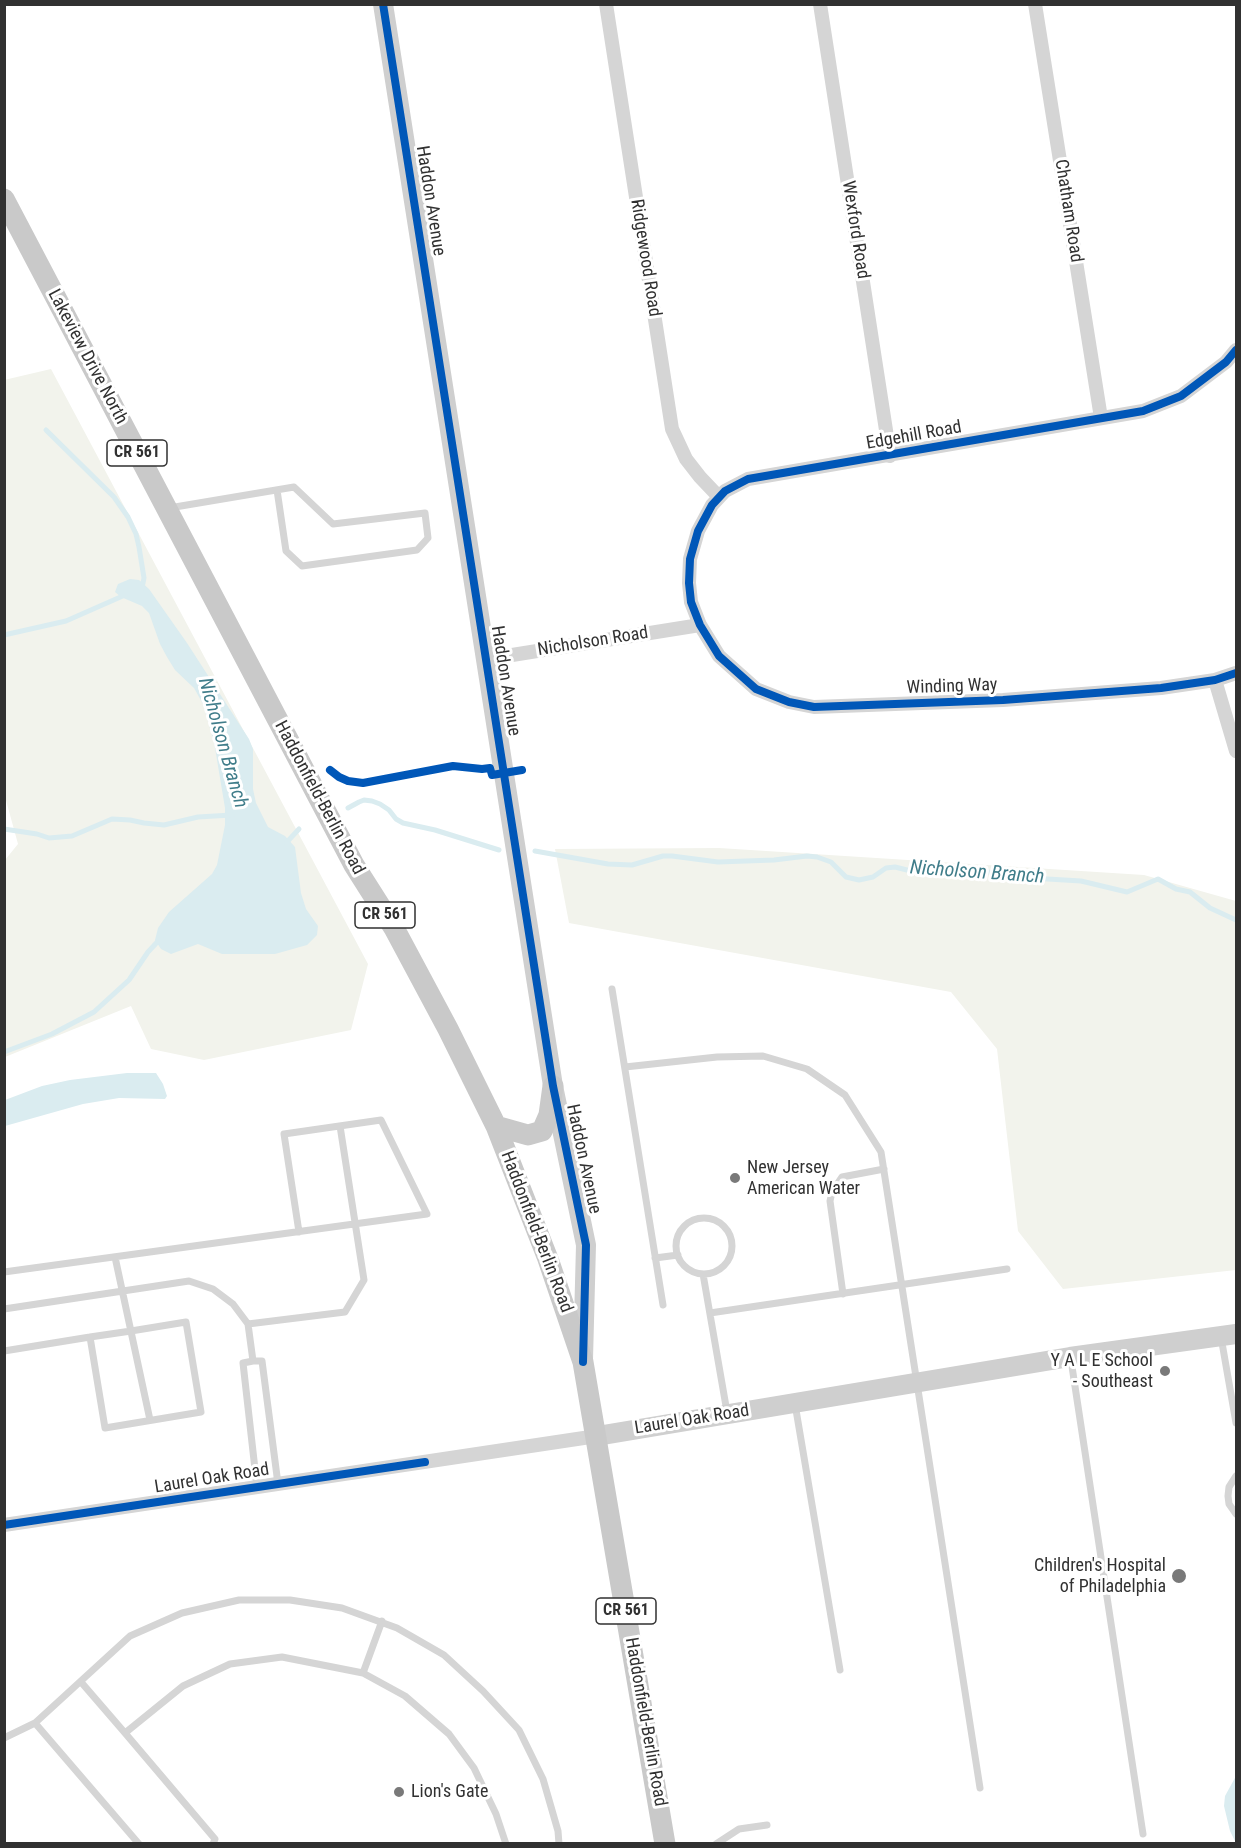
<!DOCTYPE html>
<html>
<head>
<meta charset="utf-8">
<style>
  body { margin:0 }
  #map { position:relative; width:1241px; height:1848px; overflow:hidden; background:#fff; font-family:"Roboto Condensed",sans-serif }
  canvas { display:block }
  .frame { position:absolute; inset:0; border:6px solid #313131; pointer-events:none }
</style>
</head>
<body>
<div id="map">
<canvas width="1241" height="1848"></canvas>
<div class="frame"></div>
</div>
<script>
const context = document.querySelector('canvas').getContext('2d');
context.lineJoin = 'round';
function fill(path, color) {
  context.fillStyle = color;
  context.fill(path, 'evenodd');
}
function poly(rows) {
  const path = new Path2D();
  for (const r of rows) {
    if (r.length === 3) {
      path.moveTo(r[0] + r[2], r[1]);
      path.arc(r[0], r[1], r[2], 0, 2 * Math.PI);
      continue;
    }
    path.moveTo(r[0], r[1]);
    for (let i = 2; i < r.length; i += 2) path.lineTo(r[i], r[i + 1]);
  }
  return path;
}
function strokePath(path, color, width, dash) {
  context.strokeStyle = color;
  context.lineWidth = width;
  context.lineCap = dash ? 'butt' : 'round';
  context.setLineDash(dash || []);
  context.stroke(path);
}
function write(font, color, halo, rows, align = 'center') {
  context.font = font + ' "Roboto Condensed",sans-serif';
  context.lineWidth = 6;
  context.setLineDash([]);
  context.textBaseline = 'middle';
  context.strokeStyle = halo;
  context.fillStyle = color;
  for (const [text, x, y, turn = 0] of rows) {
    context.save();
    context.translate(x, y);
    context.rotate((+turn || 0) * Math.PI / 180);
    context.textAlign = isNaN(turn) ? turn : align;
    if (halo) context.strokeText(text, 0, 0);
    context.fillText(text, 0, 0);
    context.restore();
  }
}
const green = poly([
  [51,369,368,964,351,1030,204,1060,151,1049,131,1006,5,1057,5,860,18,844,4,793,4,380],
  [719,848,1144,875,1236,901,1236,1270,1063,1289,1018,1231,997,1049,951,992,569,923,555,849]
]);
const water = poly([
  [130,579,139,580,149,589,187,643,249,739,253,749,253,789,256,803,268,827,285,836,295,847,301,893,306,909,318,926,317,935,307,945,275,954,222,954,198,944,171,954,161,949,155,940,158,928,169,912,212,874,217,865,225,825,225,808,214,742,203,704,194,688,175,670,167,657,160,644,149,613,142,606,121,597,115,592,118,584],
  [127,1073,156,1073,163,1084,167,1096,165,1099,119,1098,83,1104,5,1126,5,1100,42,1086,70,1080],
  [1236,1776,1236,1843,1230,1831,1224,1806,1225,1796]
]);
const stream = poly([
  [46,430,114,497,128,517,136,534,139,547,144,578,142,588],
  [4,635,66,621,125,595],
  [348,808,359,802,364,800,372,801,380,804,389,810,396,819,403,823,435,830,499,850],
  [4,829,37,834,49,838,72,836,112,819,130,820,144,823,164,825,198,817,232,815],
  [286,843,299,829],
  [535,851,608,864,632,865,663,856,672,856,718,862,774,860,807,856,817,857,831,862,846,877,859,880,873,877,886,868,895,867,919,873,961,874,978,870,1014,877,1081,881,1127,892,1158,879,1176,889,1190,892,1210,908,1236,920],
  [4,1052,52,1034,94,1012,129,980,148,952,161,938]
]);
const lane = poly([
  [169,508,294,487,333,524,425,513,428,538,417,550,302,566,286,551,277,490],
  [612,989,663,1305],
  [625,1067,717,1057,763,1056,807,1069,845,1095,881,1152,980,1788],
  [704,1246,28],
  [115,1257,150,1420],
  [655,1258,678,1255],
  [4,1272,427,1214,381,1120,284,1134,299,1232],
  [703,1274,727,1412],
  [843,1294,830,1201,832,1192,842,1177,884,1169],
  [4,1309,189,1281,213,1289,233,1304,248,1324,253,1361],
  [710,1313,1007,1269],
  [248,1324,345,1312,364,1280,340,1126],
  [1221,1337,1236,1423],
  [4,1351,90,1337,131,1331,186,1322,201,1412,105,1428,90,1337],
  [1071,1360,1143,1834],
  [795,1404,840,1670],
  [1236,1476,1229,1487,1228,1496,1229,1504,1236,1514],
  [257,1487,243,1363,253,1361,262,1361,278,1484],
  [363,1673,382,1621],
  [81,1682,125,1733],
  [35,1723,139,1844],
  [4,1738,35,1723,130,1636,182,1613,239,1600,290,1600,342,1608,397,1628,444,1655,483,1691,519,1730,543,1779,558,1831,559,1844],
  [213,1844,215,1839,125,1733,183,1686,230,1664,282,1657,363,1673,405,1696,449,1734,474,1768,496,1814,506,1844],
  [716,1844,739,1829,767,1825]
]);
const street = poly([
  [606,4,672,429,686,459,700,477,719,497],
  [820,4,890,456],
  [1035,4,1101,418],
  [1236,350,1226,362,1181,396,1143,411,748,479,725,491,712,505,698,531,690,559,689,583,691,602,700,625,719,656,756,689,789,702,814,707,1003,700,1161,688,1215,680,1236,673],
  [487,659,700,625],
  [1215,680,1236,751],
  [4,1525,597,1436]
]);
const secondary = poly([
  [383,4,553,1086,586,1245,583,1359],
  [597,1436,1070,1357,1236,1334]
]);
const primary = poly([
  [4,199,354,865,394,928,448,1029,496,1126,548,1259,583,1362,665,1844],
  [496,1126,528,1135,542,1131,549,1115,553,1086]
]);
const cycleway = poly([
  [383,4,553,1086,586,1245,583,1362],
  [1236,350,1226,362,1181,396,1143,411,748,479,725,491,712,505,698,531,690,559,689,583,691,602,700,625,719,656,756,689,789,702,814,707,1003,700,1161,688,1215,680,1236,673],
  [330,770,339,777,348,781,363,783,453,766,482,769,490,768,492,775,522,770],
  [4,1525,425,1462]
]);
const markers = [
  [735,1178,6,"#797979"],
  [1165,1371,6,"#797979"],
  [1179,1576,8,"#797979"],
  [399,1792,6,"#797979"]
];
const shields = [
  [137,453,60],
  [385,915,60],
  [626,1611,60]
];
const shieldNames = [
  ["CR 561",137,453],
  ["CR 561",385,915],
  ["CR 561",626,1611]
];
const streetNames = [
  ["Haddon Avenue",430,201,81],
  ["Chatham Road",1068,211,81],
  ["Wexford Road",855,230,81],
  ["Ridgewood Road",645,258,81],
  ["Lakeview Drive North",87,357,62],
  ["Edgehill Road",914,436,-10],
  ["Nicholson Road",593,642,-9],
  ["Haddon Avenue",505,681,81],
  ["Winding Way",952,687,-2],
  ["Haddonfield-Berlin Road",319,798,62],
  ["Haddon Avenue",583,1159,78],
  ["Haddonfield-Berlin Road",536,1232,69],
  ["Laurel Oak Road",692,1420,-9],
  ["Laurel Oak Road",212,1479,-9],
  ["Haddonfield-Berlin Road",645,1722,80]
];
const poiNames = [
  ["New Jersey",747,1168],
  ["American Water",747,1189],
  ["Y A L E School",1153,1361,"right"],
  ["- Southeast",1153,1382,"right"],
  ["Children's Hospital",1166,1566,"right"],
  ["of Philadelphia",1166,1587,"right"],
  ["Lion's Gate",411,1792]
];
const waterNames = [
  ["Nicholson Branch",222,743,74],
  ["Nicholson Branch",977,873,4]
];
fill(green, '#f2f3ec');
fill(water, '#daecf0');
strokePath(stream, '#daecf0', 5);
strokePath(lane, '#d5d5d5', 7);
strokePath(street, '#d5d5d5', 14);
strokePath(secondary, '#cfcfcf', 20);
strokePath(primary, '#c9c9c9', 21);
strokePath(cycleway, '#0057b8', 8);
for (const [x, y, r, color] of markers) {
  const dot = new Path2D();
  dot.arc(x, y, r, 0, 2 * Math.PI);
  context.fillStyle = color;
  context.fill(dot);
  strokePath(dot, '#fff', 2);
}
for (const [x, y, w] of shields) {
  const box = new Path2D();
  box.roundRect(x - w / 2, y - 13, w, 26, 4.5);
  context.fillStyle = '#fff';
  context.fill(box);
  strokePath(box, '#313131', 1.5);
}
write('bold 16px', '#313131', null, shieldNames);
write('18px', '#313131', '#fff', streetNames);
write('18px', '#313131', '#fff', poiNames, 'left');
write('italic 20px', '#407d8a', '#fff', waterNames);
</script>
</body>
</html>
